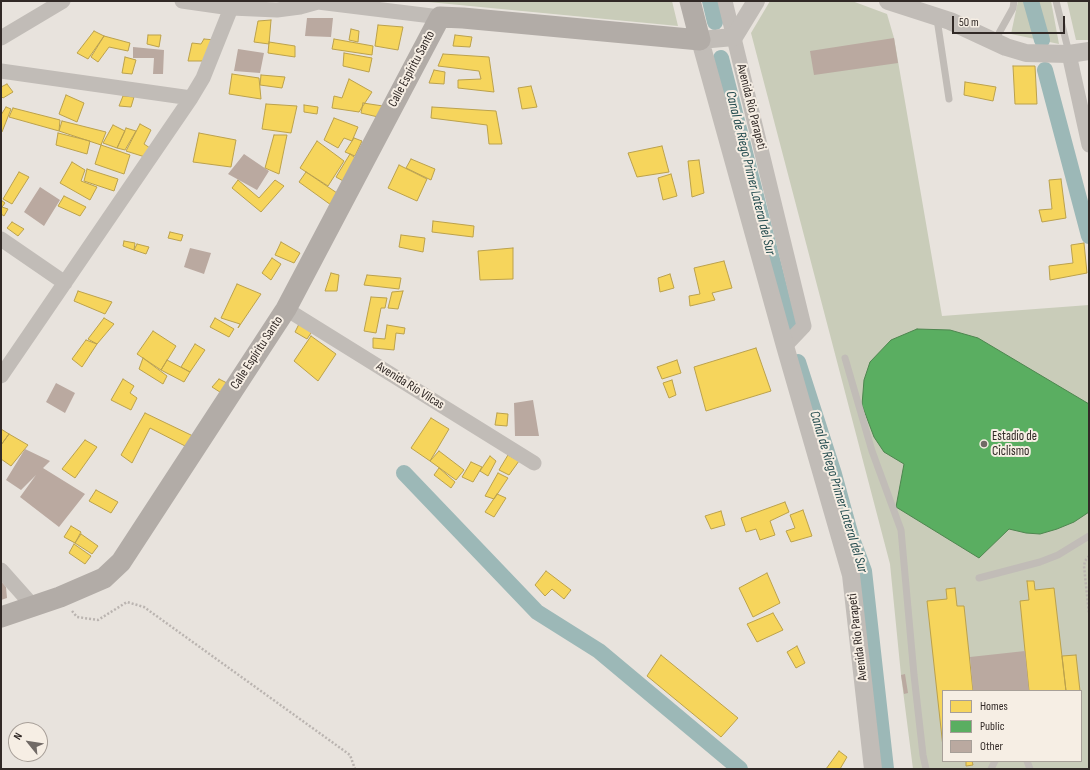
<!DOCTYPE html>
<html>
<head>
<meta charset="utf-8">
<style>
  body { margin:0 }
  #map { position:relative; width:1090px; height:770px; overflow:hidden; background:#e8e3dd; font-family:"Sofia Sans Condensed",sans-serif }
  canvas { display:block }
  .frame { position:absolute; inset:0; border:2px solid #312926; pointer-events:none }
  .legend { position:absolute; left:942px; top:690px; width:140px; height:72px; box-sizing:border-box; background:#f6eee4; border:1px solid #a79f98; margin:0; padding:5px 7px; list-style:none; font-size:12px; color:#312926 }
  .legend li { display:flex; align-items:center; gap:8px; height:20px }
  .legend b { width:20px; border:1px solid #a79f98 }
  .north { position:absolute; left:8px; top:722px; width:40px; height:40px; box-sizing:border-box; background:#f6eee4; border:1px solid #a79f98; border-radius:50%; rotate:300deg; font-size:11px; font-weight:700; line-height:16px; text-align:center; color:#312926 }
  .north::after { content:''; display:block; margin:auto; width:14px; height:18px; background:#716a66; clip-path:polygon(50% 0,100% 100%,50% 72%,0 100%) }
  .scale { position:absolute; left:952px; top:16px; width:113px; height:18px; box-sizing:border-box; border:2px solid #312926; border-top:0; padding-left:5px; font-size:12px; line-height:14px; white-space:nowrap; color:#312926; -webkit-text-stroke:3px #f6eee4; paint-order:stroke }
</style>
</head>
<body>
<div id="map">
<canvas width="1090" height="770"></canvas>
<div class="frame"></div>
<ul class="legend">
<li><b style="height:11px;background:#f6d55c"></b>Homes</li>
<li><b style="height:11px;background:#5aae61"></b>Public</li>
<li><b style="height:11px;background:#baa9a0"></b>Other</li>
</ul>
<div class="north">N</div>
<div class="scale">50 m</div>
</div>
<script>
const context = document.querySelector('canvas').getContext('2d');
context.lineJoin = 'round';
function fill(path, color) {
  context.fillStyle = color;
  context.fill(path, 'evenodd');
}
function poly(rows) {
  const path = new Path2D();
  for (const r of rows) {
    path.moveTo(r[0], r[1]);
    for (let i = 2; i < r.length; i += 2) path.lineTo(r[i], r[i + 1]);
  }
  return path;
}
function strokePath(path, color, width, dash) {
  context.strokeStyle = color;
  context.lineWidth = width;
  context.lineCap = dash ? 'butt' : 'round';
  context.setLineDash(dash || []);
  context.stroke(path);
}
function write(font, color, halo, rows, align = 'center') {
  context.font = font + ' "Sofia Sans Condensed",sans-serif';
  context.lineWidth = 4;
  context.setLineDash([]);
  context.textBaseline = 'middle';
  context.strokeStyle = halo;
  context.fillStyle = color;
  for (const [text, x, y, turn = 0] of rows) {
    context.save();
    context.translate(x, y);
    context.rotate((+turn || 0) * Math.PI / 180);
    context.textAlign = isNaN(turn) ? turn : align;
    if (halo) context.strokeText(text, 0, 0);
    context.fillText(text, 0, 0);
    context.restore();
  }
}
const green = poly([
  [418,1,672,1,678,26],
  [770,1,852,1,887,14,894,38,942,316,1089,305,1089,769,913,769,901,675,890,564,751,33],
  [943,691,1081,691,1081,761,943,761],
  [1018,1,1051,1,1059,44,1011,34],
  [1067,1,1089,1,1089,40,1076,40]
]);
const homes = poly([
  [271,20,269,44,254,42,258,21,271,20],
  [378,25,403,27,398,50,375,46,378,25],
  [351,29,359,31,358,42,349,40,351,29],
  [94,31,104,36,88,59,77,53,94,31],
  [148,35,161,35,159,47,147,44,148,35],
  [455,35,472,37,470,47,453,46,455,35],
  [104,36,130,43,128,51,109,47,98,62,91,57,104,36],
  [204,39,215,40,205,61,188,61,192,43,201,44,204,39],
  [334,39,373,46,372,55,332,49,334,39],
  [269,42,295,46,295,57,268,53,269,42],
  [344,53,372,58,369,72,343,66,344,53],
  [443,54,489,57,494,92,458,88,458,80,481,79,479,71,438,66,443,54],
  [125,57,136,60,132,74,122,73,125,57],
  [1013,66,1035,66,1037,104,1015,104,1013,66],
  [434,70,445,72,444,84,429,83,434,70],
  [232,74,259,78,261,99,229,94,232,74],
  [261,75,285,77,282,88,260,85,261,75],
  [349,79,372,92,359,112,332,108,334,96,342,98,349,79],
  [965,82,996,87,993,101,964,95,965,82],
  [7,84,13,92,3,98,1,96,1,87,7,84],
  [531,86,537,107,522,109,518,88,531,86],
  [66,95,84,103,77,122,59,114,66,95],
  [123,96,134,97,131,107,119,106,123,96],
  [363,103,383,106,378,117,361,113,363,103],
  [266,104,297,106,291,133,262,129,266,104],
  [304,105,318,107,317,114,304,112,304,105],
  [6,107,11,109,2,132,1,131,1,115,6,107],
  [432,107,496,111,502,144,489,144,487,125,431,118,432,107],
  [13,108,60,120,59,131,9,117,13,108],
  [334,118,358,127,352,141,344,138,338,148,324,140,334,118],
  [62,121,106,132,101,145,59,131,62,121],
  [140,124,151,130,144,144,150,148,145,157,126,151,140,124],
  [113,125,125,131,117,148,103,143,113,125],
  [126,128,136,131,125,150,117,148,126,128],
  [58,133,90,141,87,154,56,145,58,133],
  [199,133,236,140,231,167,193,162,199,133],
  [274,135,287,135,279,174,265,168,274,135],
  [354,138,362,141,355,156,345,152,354,138],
  [317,141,344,161,328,186,300,168,317,141],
  [101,145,130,155,124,174,95,164,101,145],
  [662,146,669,172,637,177,628,153,662,146],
  [350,154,358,160,345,182,336,177,350,154],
  [411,159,435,169,431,180,406,168,411,159],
  [699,160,704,193,692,197,688,161,699,160],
  [72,162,85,170,81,181,97,187,90,200,60,183,72,162],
  [399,165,427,179,417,201,388,188,399,165],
  [87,169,118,179,114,191,84,181,87,169],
  [19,172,29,177,12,204,3,199,19,172],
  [306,172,337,193,331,205,299,182,306,172],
  [671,174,677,196,663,200,658,178,671,174],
  [1061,179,1066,218,1042,222,1039,210,1052,209,1049,180,1061,179],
  [238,180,259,198,275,180,284,186,261,212,232,188,238,180],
  [64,196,86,207,80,216,58,206,64,196],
  [1,200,5,203,2,207,8,209,4,216,1,214,1,200],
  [433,221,474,226,473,237,432,232,433,221],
  [12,222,24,229,18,236,7,228,12,222],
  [170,232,183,235,181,241,168,238,170,232],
  [401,235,425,238,423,252,399,247,401,235],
  [124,241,135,243,134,250,123,246,124,241],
  [281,242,300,253,294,263,275,255,281,242],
  [1084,243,1087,273,1050,280,1049,266,1073,263,1071,245,1084,243],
  [137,244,149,247,146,254,134,250,137,244],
  [513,248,513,279,480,280,478,251,513,248],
  [272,258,281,264,271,280,262,273,272,258],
  [724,261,732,288,712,293,715,300,690,306,689,296,700,294,694,268,724,261],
  [331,273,339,275,337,291,325,291,331,273],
  [670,274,674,288,660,292,658,278,670,274],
  [367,275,401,278,399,289,364,285,367,275],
  [237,284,261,294,238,328,240,324,221,318,237,284],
  [78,291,112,302,105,314,74,301,78,291],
  [403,291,398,309,388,308,392,292,403,291],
  [371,297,387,298,385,308,381,308,376,333,364,331,371,297],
  [104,318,114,324,97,344,88,339,104,318],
  [215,318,234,329,229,337,210,327,215,318],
  [300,322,313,330,307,339,295,332,300,322],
  [387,325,405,328,404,334,396,333,394,350,373,348,373,338,385,339,387,325],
  [153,331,176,346,161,370,137,354,153,331],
  [311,336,336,354,318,381,294,361,311,336],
  [86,340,97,344,82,367,72,359,86,340],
  [195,344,205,350,190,372,181,367,195,344],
  [756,348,771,391,706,411,694,367,756,348],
  [143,358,167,376,163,384,139,369,143,358],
  [167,360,190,372,184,382,161,370,167,360],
  [677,360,681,373,662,379,657,367,677,360],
  [123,379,134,386,130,393,137,398,131,410,111,400,123,379],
  [219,379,229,384,223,394,212,387,219,379],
  [672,380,676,395,669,398,663,383,672,380],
  [145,413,193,436,187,447,150,428,132,463,121,455,145,413],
  [497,413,508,414,507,426,495,425,497,413],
  [431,418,449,429,430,461,411,448,431,418],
  [1,429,9,434,1,445,1,429],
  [9,434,28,445,11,466,1,459,1,445,9,434],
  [85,440,97,447,75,478,62,469,85,440],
  [439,451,464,470,456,480,430,461,439,451],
  [508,455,519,461,509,475,499,470,508,455],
  [490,456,496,461,488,476,480,471,490,456],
  [471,462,482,467,473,482,462,477,471,462],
  [439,468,455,482,451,488,434,475,439,468],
  [498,473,508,478,494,499,485,496,498,473],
  [96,490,118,502,111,513,89,501,96,490],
  [497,494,506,498,494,517,485,512,497,494],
  [785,502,789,512,770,521,775,535,760,540,756,529,746,532,741,518,785,502],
  [803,510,812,536,791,542,786,531,795,528,790,515,803,510],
  [721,511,725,525,711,529,705,516,721,511],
  [71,526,81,532,75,543,64,537,71,526],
  [81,534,98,546,92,554,75,543,81,534],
  [74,544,91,556,85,564,69,553,74,544],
  [546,571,571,590,564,599,552,589,545,596,535,585,546,571],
  [767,573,780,603,753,617,739,588,767,573],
  [1027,581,1034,581,1035,590,1054,588,1066,691,1029,691,1020,601,1029,600,1027,581],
  [955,588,957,606,964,606,973,691,943,691,943,747,927,601,947,599,946,589,955,588],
  [773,613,783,630,757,642,747,624,773,613],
  [797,646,805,663,796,668,787,652,797,646],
  [661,655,738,718,721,737,647,676,661,655],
  [1076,655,1080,691,1066,691,1062,656,1076,655],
  [839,751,847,757,840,769,826,769,839,751],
  [966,761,972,761,973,765,966,766,966,761]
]);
const public = poly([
  [917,329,950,330,978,338,1089,404,1089,512,1074,522,1057,529,1040,534,1026,533,1009,529,979,558,896,507,904,464,884,452,874,437,862,405,864,380,870,362,891,340,917,329]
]);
const canal = poly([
  [710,1,715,22],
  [1031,1,1042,40],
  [721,58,791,334],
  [1045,70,1089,236],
  [798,362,834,474,851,536,864,571,886,769],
  [404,473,537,612,599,651,740,769]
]);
const building = poly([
  [307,18,333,18,331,37,305,36],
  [894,38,898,63,814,75,810,51],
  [133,47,164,50,163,74,153,74,154,58,133,58],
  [238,49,264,53,260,73,234,71],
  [244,154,269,171,257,190,228,174],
  [40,187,60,200,44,226,24,212],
  [190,248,211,253,204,274,184,267],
  [56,383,75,393,65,413,46,402],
  [533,400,539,436,515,436,514,403],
  [25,449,50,461,43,468,85,494,59,527,20,497,36,475,21,490,6,480],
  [1,581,6,587,7,598,1,600],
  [1025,651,1029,691,973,691,970,657],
  [905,674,908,693,904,694,901,675]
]);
const path = poly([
  [1089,556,1085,561,1084,566,1089,614],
  [72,611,77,617,98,620,127,602,144,607,350,755,355,769]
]);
const service = poly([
  [1056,1,1069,53],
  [937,19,949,99],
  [994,42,1013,8,1014,1],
  [845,358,872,451,901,530,914,675,923,755,926,769],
  [979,578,1040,562,1058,555,1089,536],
  [1027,761,1030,769],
  [991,769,995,761]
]);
const minor = poly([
  [182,1,231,8,277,10,300,7,318,2,440,17],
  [725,1,804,326,785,346],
  [1,38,63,1],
  [1069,54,1089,145],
  [1,71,191,98],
  [1,239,65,283],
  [286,309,534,463],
  [1,376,191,98,203,78,231,8],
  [1,570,33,606]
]);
const tertiary = poly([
  [756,1,734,37,700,40,785,346,851,575,873,769],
  [888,1,950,21,1006,47,1026,53,1069,54,1089,51]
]);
const secondary = poly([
  [1,617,60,597,104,578,121,562,286,309,440,17,463,18,700,40,690,1]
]);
const markers = [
  [984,444,4,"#716a66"]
];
const streetNames = [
  ["Calle Espíritu Santo",412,69,-62],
  ["Avenida Río Parapeti",751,107,76],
  ["Calle Espíritu Santo",257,353,-57],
  ["Avenida Río Vilcas",410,386,32],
  ["Avenida Río Parapeti",858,637,-97]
];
const poiNames = [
  ["Estadio de",992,437],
  ["Ciclismo",992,452]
];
const waterNames = [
  ["Canal de Riego Primer Lateral del Sur",750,173,76],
  ["Canal de Riego Primer Lateral del Sur",838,492,73]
];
fill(green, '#c9ccb9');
fill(homes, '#f6d55c');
strokePath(homes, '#bba14c', 1);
fill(public, '#5aae61');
strokePath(public, '#4e864f', 1);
strokePath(canal, '#9cb8b7', 16);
fill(building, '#baa9a0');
strokePath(path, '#bab4b0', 2.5, [2, 2]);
strokePath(service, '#c1bcb7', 7);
strokePath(minor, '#c1bcb7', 15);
strokePath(tertiary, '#c1bcb7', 18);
strokePath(secondary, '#b2aca7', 21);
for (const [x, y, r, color] of markers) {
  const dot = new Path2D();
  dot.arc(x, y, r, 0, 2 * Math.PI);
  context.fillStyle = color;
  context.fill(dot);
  strokePath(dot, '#f6eee4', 1.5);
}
write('13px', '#312926', '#f6eee4', streetNames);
write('13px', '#312926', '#f6eee4', poiNames, 'left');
write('italic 14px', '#214a4d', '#f6eee4', waterNames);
</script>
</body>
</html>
